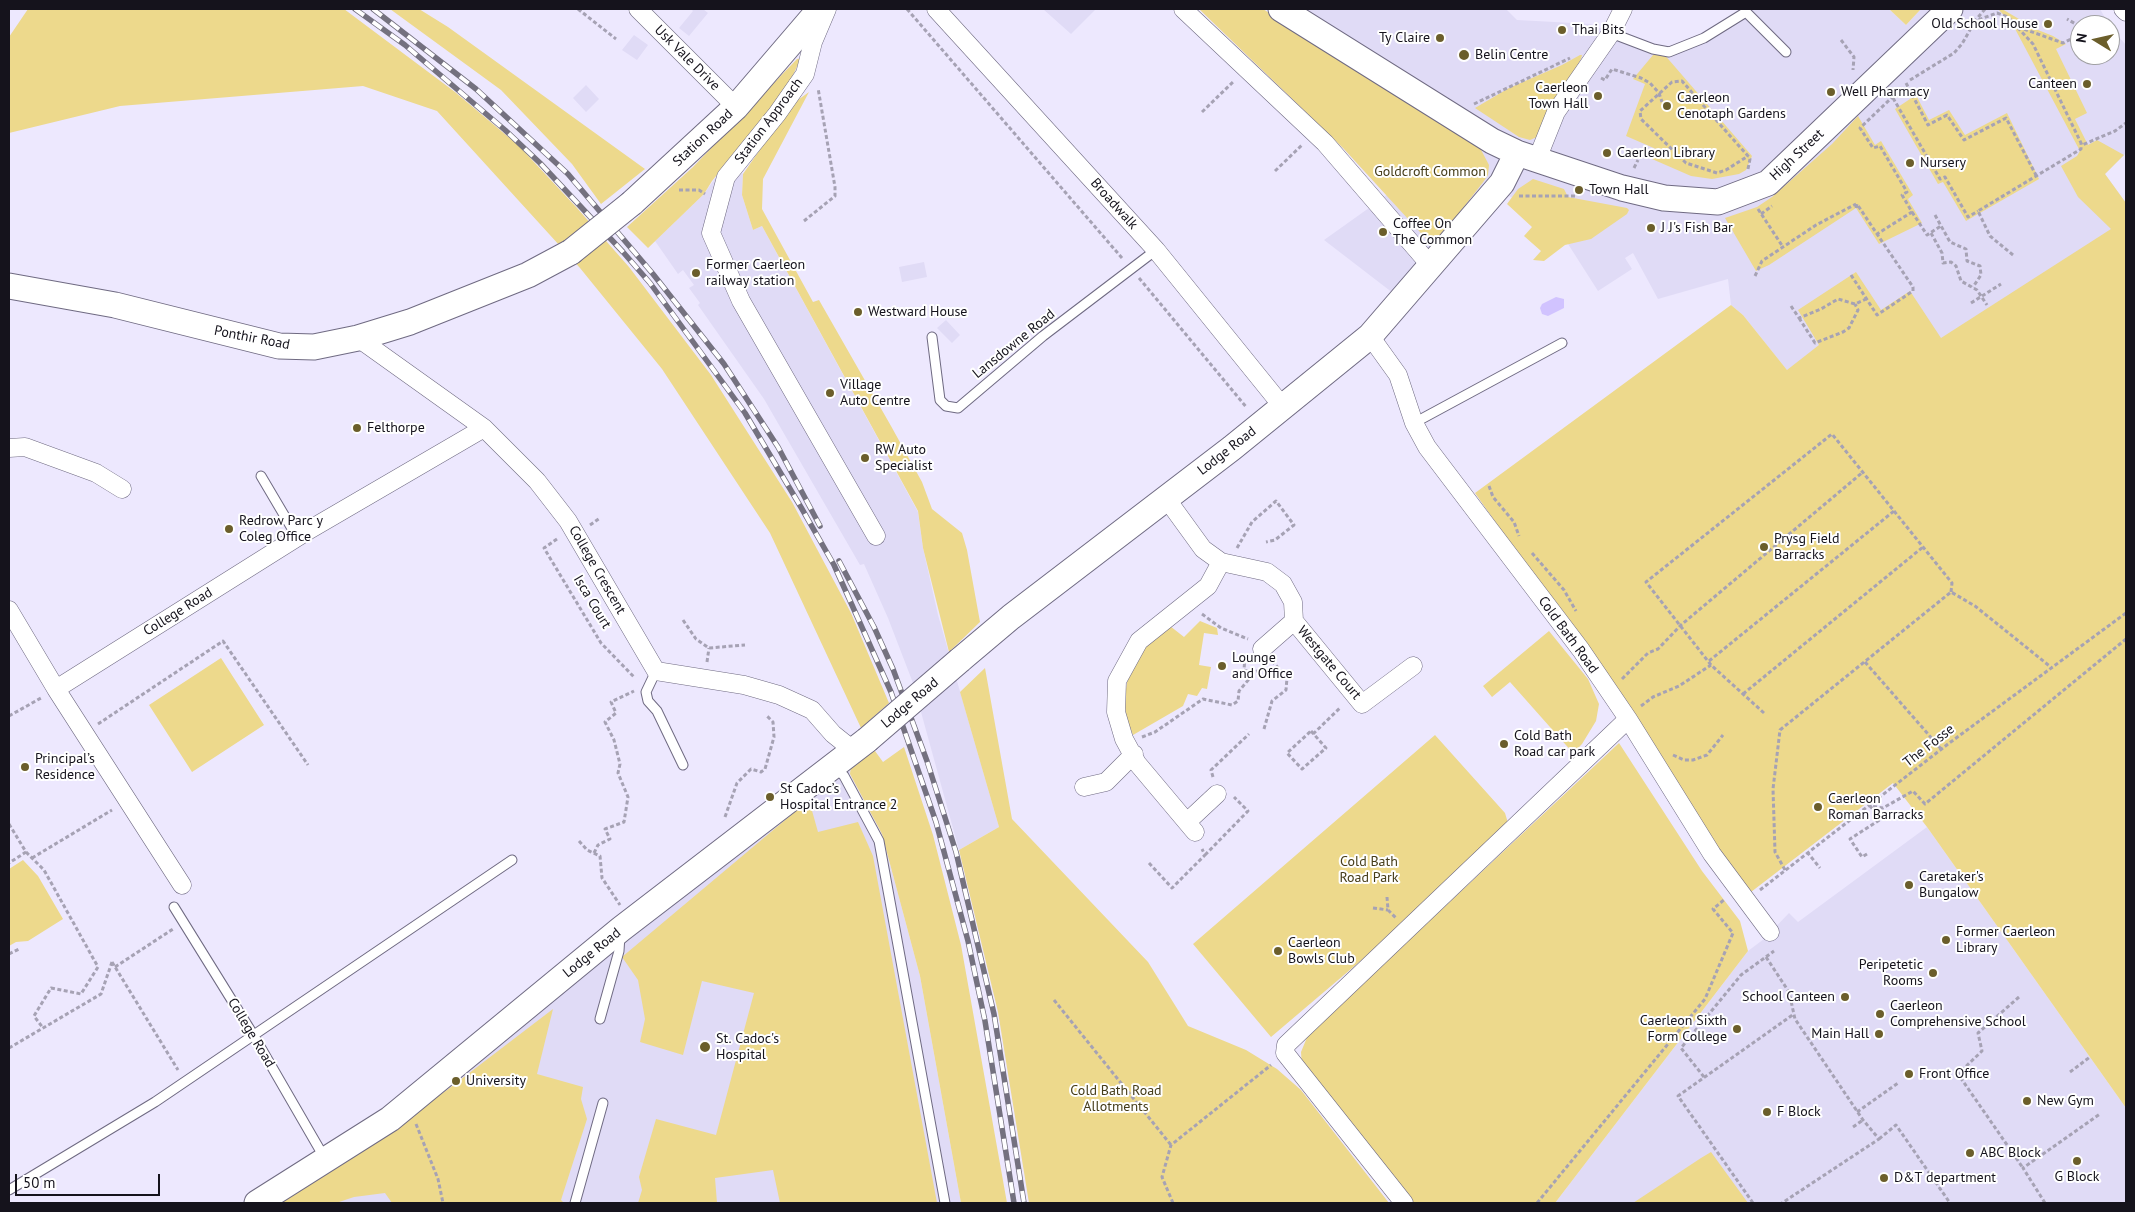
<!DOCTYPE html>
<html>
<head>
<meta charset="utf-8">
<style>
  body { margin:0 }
  #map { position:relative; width:2135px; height:1212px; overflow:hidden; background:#ede8fe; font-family:"PT Sans",sans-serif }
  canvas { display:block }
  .frame { position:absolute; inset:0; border:10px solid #15131c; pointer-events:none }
  .north { position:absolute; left:2070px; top:15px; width:50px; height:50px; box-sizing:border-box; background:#fff; border:1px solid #a1a1a4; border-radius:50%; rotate:279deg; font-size:14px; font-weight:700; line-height:20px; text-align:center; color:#15131c }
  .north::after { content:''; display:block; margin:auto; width:18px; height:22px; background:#6b5e2b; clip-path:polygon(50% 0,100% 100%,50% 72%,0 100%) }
  .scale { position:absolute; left:15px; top:1174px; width:145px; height:22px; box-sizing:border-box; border:2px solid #15131c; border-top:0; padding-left:6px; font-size:15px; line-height:18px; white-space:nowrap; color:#15131c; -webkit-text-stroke:4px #fff; paint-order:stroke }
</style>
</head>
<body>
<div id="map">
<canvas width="2135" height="1212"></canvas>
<div class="frame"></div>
<div class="north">N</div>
<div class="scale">50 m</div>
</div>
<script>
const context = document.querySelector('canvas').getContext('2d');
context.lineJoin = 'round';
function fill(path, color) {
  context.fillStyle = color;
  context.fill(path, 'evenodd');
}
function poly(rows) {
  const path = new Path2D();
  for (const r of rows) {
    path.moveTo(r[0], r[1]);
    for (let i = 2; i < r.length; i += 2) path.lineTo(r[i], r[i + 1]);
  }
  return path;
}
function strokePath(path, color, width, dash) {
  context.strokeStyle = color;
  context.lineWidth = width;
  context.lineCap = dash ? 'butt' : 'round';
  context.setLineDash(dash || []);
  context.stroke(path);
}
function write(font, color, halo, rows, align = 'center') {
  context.font = font + ' "PT Sans",sans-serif';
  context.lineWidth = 4;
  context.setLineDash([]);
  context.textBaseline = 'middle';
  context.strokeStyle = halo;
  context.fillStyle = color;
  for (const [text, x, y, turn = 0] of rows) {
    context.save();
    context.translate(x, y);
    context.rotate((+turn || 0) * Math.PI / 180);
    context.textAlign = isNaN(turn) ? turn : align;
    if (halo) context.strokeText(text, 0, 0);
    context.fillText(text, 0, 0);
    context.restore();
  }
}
const built = poly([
  [691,9,703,9,708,13,689,36,679,28,693,11],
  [1043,9,1096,9,1071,34],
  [1287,9,1506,9,1517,20,1591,24,1611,33,1669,52,1704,38,1747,9,1889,9,1906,25,1921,9,2100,9,2109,25,2080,25,2080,55,2110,55,2110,27,2126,45,2126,153,2105,174,2126,203,1975,606,1743,315,1731,305,1728,279,1658,299,1633,253,1625,258,1632,269,1598,291,1561,233,1541,214,1509,196,1406,303,1324,240,1383,198,1462,125],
  [634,35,648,45,637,60,622,50],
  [586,85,599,99,586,112,573,98],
  [728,160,743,174,742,195,753,230,762,226,918,512,923,548,938,615,999,827,959,850,913,683,888,618,864,564,860,565,764,399,698,305,700,303,689,288,694,285,683,270,678,274,655,241,704,194],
  [924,262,927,277,902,282,899,267],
  [946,320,960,335,952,343,937,328],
  [853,750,850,774,882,834,920,976,961,1203,257,1203,326,1160],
  [1927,827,2126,1108,2126,1203,1555,1203,1748,951,1764,939,1789,913,1798,922]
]);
const green = poly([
  [28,9,344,9,455,92,519,146,577,208,629,267,711,375,792,502,851,613,889,703,861,728,770,533,662,369,580,268,437,111,363,86,120,106,9,133,9,37],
  [390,9,419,9,448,27,645,169,601,204,572,164,501,90],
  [1199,9,1263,9,1479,146,1489,165,1488,175,1484,181,1435,244,1430,243,1343,148],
  [1889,9,1921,9,1906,25],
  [1998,9,2002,9,2019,19,2018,22,2053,36,2066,44,2056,49,2087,113,2075,119,2088,145,2097,140,2124,155,2105,174,2126,203,2126,1108,1927,827,1893,783,1751,892,1715,847,1676,779,1475,493,1731,305,1743,315,1787,370,1819,345,1798,310,1856,272,1881,310,1910,291,1941,338,2111,229,2078,197,2061,166,2077,156,2080,151,2013,25],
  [1663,53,1752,156,1746,170,1739,174,1712,179,1691,176,1652,159,1656,149,1626,136,1645,84,1633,79,1653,55],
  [1580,55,1582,55,1581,59,1537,137,1530,140,1519,137,1475,108,1509,88,1562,65],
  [801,58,787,88,712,181,704,194,648,248,627,227,693,167,797,59],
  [809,92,763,179,762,209,813,302,819,300,891,426,922,482,932,509,962,533,967,550,980,622,949,652,923,548,918,511,762,226,753,230,742,195,743,174,791,105],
  [1916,95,1929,120,1949,110,1965,135,2007,113,2039,179,1966,221,1943,182,1938,184,1895,109],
  [1858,116,1875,145,1881,141,1913,195,1908,199,1922,223,1879,244,1856,208,1769,265,1756,271,1725,218,1757,207,1772,197,1832,144],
  [1533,179,1564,189,1568,197,1627,208,1629,210,1627,214,1591,239,1565,245,1544,261,1533,260,1541,251,1524,236,1532,227,1507,204,1518,189],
  [1200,621,1217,628,1218,635,1204,633,1199,665,1211,667,1207,689,1202,688,1197,696,1188,694,1183,706,1133,735,1127,720,1124,701,1128,677,1145,647,1170,626,1184,637],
  [1549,631,1588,679,1599,704,1596,721,1582,744,1573,753,1510,682,1492,697,1483,686],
  [221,658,264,725,192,772,149,705],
  [985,668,1012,819,1148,962,1188,1026,1246,1050,1277,1069,1301,1090,1389,1203,1029,1203,998,1012,959,850,999,827,960,692],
  [1435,735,1505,813,1508,823,1364,958,1271,1037,1193,944],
  [867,740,883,762,904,747,933,835,961,945,1007,1203,961,1203,920,976,882,834,850,774,853,750],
  [1619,743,1702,871,1740,921,1748,951,1555,1203,1414,1203,1302,1067,1301,1052,1308,1035],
  [809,800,818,832,858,822,873,856,937,1203,780,1203,773,1170,715,1178,717,1203,638,1203,642,1190,639,1177,656,1119,716,1135,754,993,702,981,683,1055,640,1042,645,1019,638,980,622,957],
  [23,860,38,876,63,919,28,941,16,942,9,946,9,869],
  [553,1009,537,1074,583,1087,581,1099,587,1119,561,1200,564,1203,392,1203,385,1193,354,1197,336,1203,278,1203,447,1090],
  [1711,1152,1748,1203,1633,1203,1701,1158]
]);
const water = poly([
  [1556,297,1564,299,1564,308,1548,316,1542,314,1540,308,1542,304]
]);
const path = poly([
  [578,9,616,39],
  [907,9,1122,258],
  [1985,9,1975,21,1997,13,2008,17,2033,44,2082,145,2115,131,2126,123],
  [2018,27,2063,43,2073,38,2079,26,2067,19],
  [1841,40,1854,57,1853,70],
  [1601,78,1605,80,1612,69,1641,78,1650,83,1659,93,1662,102],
  [1910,80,1954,53,1962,44,1975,21],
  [1906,83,1928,125,1947,115,1964,140,2006,118,2037,177],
  [1893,98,1940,179,1945,177,1968,217,1978,211],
  [1474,104,1570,58],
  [1202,112,1234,81],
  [1634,168,1638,160],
  [1748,169,1750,159,1748,156,1731,137,1682,81,1672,82,1640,111,1641,119,1686,163,1717,173,1726,170,1748,156],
  [1275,171,1302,145],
  [679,190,699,190,705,194],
  [1519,196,1575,196],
  [1856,208,1857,204,1877,234,1912,212,1902,195,1907,192,1880,146,1873,148,1860,128,1902,88],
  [1758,209,1783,247],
  [1912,212,1927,235,1941,226],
  [1761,214,1772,206],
  [1935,215,1950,242,1966,249,1967,261,1980,266,1981,275,1973,287],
  [804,221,835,196,835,187,818,88],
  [1931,233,1942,253,1943,263,1951,262,1956,266,1961,281,1977,290,1987,305],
  [2013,255,1990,236,1978,211,2081,149,2081,143],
  [1851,275,1877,315,1913,291,1913,287,1877,234],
  [1755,276,1762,261,1816,225,1856,204],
  [1139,278,1247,408],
  [1971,303,2001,284],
  [1791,306,1799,318,1821,309,1838,299,1855,304,1866,299],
  [1799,318,1815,343,1843,332,1849,328,1858,310,1855,304],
  [1489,486,1493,497,1514,522,1519,536],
  [590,525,600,518],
  [557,539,544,548,601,643,634,677],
  [1237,548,1252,522,1276,501,1294,525,1275,540,1266,542],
  [1532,553,1564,590,1576,611],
  [1202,614,1221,628,1248,639],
  [683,620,696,639,709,648,745,645],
  [1245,657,1244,670,1252,673,1266,668],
  [1709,661,1894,511],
  [707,662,709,648],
  [1865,662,1942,750],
  [1622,679,1648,653,1658,649,1681,625,1863,472],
  [1743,694,1923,547],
  [1641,706,1653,697,1679,686,1711,665],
  [1764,713,1711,665,1646,582,1832,434,1952,583,1951,592],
  [9,716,41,698],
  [98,724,223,641,308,765],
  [1264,729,1272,701,1286,690,1287,678,1273,662],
  [1311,731,1326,748,1302,769,1287,753,1311,731],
  [1313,734,1341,707],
  [1142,737,1155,732,1203,699,1232,705,1238,701,1239,691,1250,678,1252,673],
  [1673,755,1684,760,1693,760,1707,755,1723,735],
  [1213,777,1211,770,1249,734],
  [725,817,737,783,751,769,761,772,765,769,774,737,773,722,766,715],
  [9,824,26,852,9,863],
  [579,841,587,850,600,856,602,878,620,905],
  [26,852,44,870,98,967,81,994,51,988,34,1016,43,1028],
  [1807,852,1820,868],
  [594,853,598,845,610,839,605,829,624,822,628,797,618,773,620,764,614,740,605,722,616,713,611,702,634,691],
  [1867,854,1862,857,1850,839,1881,819,1870,806,1883,808,1913,791,1925,804,2126,639],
  [1205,855,1248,811,1234,797],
  [32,858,112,810],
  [1149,863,1172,888,1205,855,1202,849],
  [1785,870,1775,852,1773,789,1780,730,1951,592,1975,606,2052,668],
  [1760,890,1948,744,2126,613],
  [1387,897,1388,910,1396,918],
  [1373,908,1388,910],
  [9,954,19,949],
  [1766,957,1789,992,1795,1019,1863,1120,1879,1139,1782,1203],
  [112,962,178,1070],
  [115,967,173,929],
  [2019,997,1978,1033,1982,1051,1958,1074,2023,1168],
  [1054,1000,1171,1145],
  [9,1048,101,994,112,962],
  [2070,1072,2090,1057],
  [1704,1077,1681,1048,1741,975,1774,951],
  [1857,1112,1898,1083],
  [416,1124,438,1179,443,1203],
  [1853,1127,1863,1120],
  [1879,1139,1896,1125,1950,1203],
  [1173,1203,1162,1177,1171,1145,1271,1065],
  [1537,1203,1705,999,1733,933,1713,909,1725,899],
  [1753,1203,1678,1096,1794,1014],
  [2045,1203,2023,1168,2100,1114]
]);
const lane = poly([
  [1611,33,1653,49,1669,52,1704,38,1746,12,1786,52],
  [932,337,940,400,946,406,958,408,1043,336,1156,250],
  [1414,423,1562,343],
  [261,476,297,537],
  [656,671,646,692,648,701,657,711,683,765],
  [835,767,844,776,879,841,945,1203],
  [174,907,254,1036,324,1157],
  [600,1019,619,951,620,935],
  [9,1190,155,1102,512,860],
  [575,1203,603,1103]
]);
const street = poly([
  [638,9,736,107],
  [827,9,813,42,805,74,777,114,726,177,711,233,741,301,876,536],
  [936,9,1156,250,1283,407],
  [1183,9,1325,143,1431,266],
  [2123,9,2126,12],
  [1533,158,1540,152,1556,112,1611,33,1623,9],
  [1370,336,1398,375,1414,423,1427,447,1581,650,1628,719,1712,854,1770,932],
  [358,338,484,428,537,481,568,521,656,671,744,685,779,695,812,710,833,734,853,750],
  [9,448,25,447,96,473,122,489],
  [1166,498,1203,549,1221,562,1208,586,1139,641,1117,681,1116,712,1124,739,1137,763,1195,832],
  [297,537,484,428],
  [1221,562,1267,572,1283,584,1293,602,1294,621,1362,704,1413,666],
  [9,610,56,689,301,535],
  [1262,649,1294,621],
  [56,689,182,885],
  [1084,787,1106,782,1134,754],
  [1187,822,1217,794],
  [1404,1203,1285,1053,1286,1045,1628,719]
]);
const secondary = poly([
  [1281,9,1492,141,1517,153,1622,188,1664,198,1718,202,1768,183,1950,9],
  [632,203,736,107,820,9],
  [9,286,115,305,279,346,314,347,358,338,410,322,528,275,571,252],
  [960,660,1011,617,1232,448,1370,336,1502,183,1517,153],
  [257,1203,390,1119,621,929,867,740]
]);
const rail = poly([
  [355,9,405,45,505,130,540,163,623,252,650,283,745,413,802,509,834,565,891,692,936,822,968,941,985,1021,1014,1203],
  [373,9,476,89,568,174,653,274,724,364,778,447,820,526],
  [839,561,874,627,893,669,927,761,956,852,994,1014,1024,1203]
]);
const secondaryBridge = poly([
  [571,252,632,203],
  [867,740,960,660]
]);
const markers = [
  [2048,24,5,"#6b5e2b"],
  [1562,30,5,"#6b5e2b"],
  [1440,38,5,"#6b5e2b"],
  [1464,55,6,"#6b5e2b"],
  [2087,84,5,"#6b5e2b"],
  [1831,92,5,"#6b5e2b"],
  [1598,96,5,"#6b5e2b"],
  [1667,106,5,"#6b5e2b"],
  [1607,153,5,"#6b5e2b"],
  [1910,163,5,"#6b5e2b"],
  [1579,190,5,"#6b5e2b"],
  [1651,228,5,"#6b5e2b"],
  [1383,232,5,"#6b5e2b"],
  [696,273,5,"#6b5e2b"],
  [858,312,5,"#6b5e2b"],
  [830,393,5,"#6b5e2b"],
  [357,428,5,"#6b5e2b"],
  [865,458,5,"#6b5e2b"],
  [229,529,5,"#6b5e2b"],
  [1764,547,5,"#6b5e2b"],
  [1222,666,5,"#6b5e2b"],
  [1504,744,5,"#6b5e2b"],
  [25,767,5,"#6b5e2b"],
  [770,797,5,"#6b5e2b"],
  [1818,807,5,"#6b5e2b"],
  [1909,885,5,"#6b5e2b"],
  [1946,940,5,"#6b5e2b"],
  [1278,951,5,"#6b5e2b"],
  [1933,973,5,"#6b5e2b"],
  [1845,997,5,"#6b5e2b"],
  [1880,1014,5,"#6b5e2b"],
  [1737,1029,5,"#6b5e2b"],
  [1879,1034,5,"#6b5e2b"],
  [705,1047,6,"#6b5e2b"],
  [1909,1074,5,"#6b5e2b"],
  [456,1081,5,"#6b5e2b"],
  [2027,1101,5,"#6b5e2b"],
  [1767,1112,5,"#6b5e2b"],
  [1970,1153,5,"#6b5e2b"],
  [2077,1161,5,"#6b5e2b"],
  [1884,1178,5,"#6b5e2b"]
];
const poiNames = [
  ["Old School House",2038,24,"right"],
  ["Thai Bits",1572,30],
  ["Ty Claire",1430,38,"right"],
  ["Belin Centre",1475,55],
  ["Canteen",2077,84,"right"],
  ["Caerleon",1588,88,"right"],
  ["Town Hall",1588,104,"right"],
  ["Well Pharmacy",1841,92],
  ["Caerleon",1677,98],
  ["Cenotaph Gardens",1677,114],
  ["Caerleon Library",1617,153],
  ["Nursery",1920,163],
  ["Town Hall",1589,190],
  ["Coffee On",1393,224],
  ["The Common",1393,240],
  ["J J's Fish Bar",1661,228],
  ["Former Caerleon",706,265],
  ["railway station",706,281],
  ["Westward House",868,312],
  ["Village",840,385],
  ["Auto Centre",840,401],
  ["Felthorpe",367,428],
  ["RW Auto",875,450],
  ["Specialist",875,466],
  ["Redrow Parc y",239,521],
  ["Coleg Office",239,537],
  ["Prysg Field",1774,539],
  ["Barracks",1774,555],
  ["Lounge",1232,658],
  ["and Office",1232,674],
  ["Cold Bath",1514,736],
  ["Road car park",1514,752],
  ["Principal’s",35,759],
  ["Residence",35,775],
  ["St Cadoc’s",780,789],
  ["Hospital Entrance 2",780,805],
  ["Caerleon",1828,799],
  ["Roman Barracks",1828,815],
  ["Caretaker's",1919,877],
  ["Bungalow",1919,893],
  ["Former Caerleon",1956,932],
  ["Library",1956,948],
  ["Caerleon",1288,943],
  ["Bowls Club",1288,959],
  ["Peripetetic",1923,965,"right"],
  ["Rooms",1923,981,"right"],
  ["School Canteen",1835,997,"right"],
  ["Caerleon",1890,1006],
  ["Comprehensive School",1890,1022],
  ["Caerleon Sixth",1727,1021,"right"],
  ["Form College",1727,1037,"right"],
  ["Main Hall",1869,1034,"right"],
  ["St. Cadoc's",716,1039],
  ["Hospital",716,1055],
  ["Front Office",1919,1074],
  ["University",466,1081],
  ["New Gym",2037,1101],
  ["F Block",1777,1112],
  ["ABC Block",1980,1153],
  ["G Block",2077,1177,"center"],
  ["D&T department",1894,1178]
];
const streetNames = [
  ["Usk Vale Drive",687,58,45],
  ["Station Approach",769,121,-53],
  ["Station Road",703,138,-43],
  ["High Street",1797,155,-43],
  ["Broadwalk",1114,204,48],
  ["Ponthir Road",252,338,11],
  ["Lansdowne Road",1014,344,-39],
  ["Lodge Road",1227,451,-38],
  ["College Crescent",597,570,60],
  ["Isca Court",592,602,59],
  ["College Road",178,612,-32],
  ["Cold Bath Road",1568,635,54],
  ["Westgate Court",1329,663,50],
  ["Lodge Road",910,703,-40],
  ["The Fosse",1929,746,-38],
  ["Lodge Road",592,953,-39],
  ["College Road",251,1033,59]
];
const parkNames = [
  ["Goldcroft Common",1430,172],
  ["Cold Bath",1369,862],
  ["Road Park",1369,878],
  ["Cold Bath Road",1116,1091],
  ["Allotments",1116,1107]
];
fill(built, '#e0dbf6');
fill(green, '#edd98c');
fill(water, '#d1c3ff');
strokePath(lane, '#6f6a82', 11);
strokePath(street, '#6f6a82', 19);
strokePath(secondary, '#6f6a82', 27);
strokePath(path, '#a6a2b4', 3, [4, 2.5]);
strokePath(lane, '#fff', 9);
strokePath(street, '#fff', 18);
strokePath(secondary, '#fff', 25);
strokePath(rail, '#74717f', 5.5);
strokePath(rail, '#fff', 4, [11]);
strokePath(secondaryBridge, '#6f6a82', 27, []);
strokePath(secondaryBridge, '#fff', 25);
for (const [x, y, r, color] of markers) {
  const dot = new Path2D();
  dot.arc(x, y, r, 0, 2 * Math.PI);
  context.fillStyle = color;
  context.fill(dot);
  strokePath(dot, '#fff', 2);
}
write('14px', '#15131c', '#fff', poiNames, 'left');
write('14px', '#15131c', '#fff', streetNames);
write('14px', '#453c19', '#fff', parkNames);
</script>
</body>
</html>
